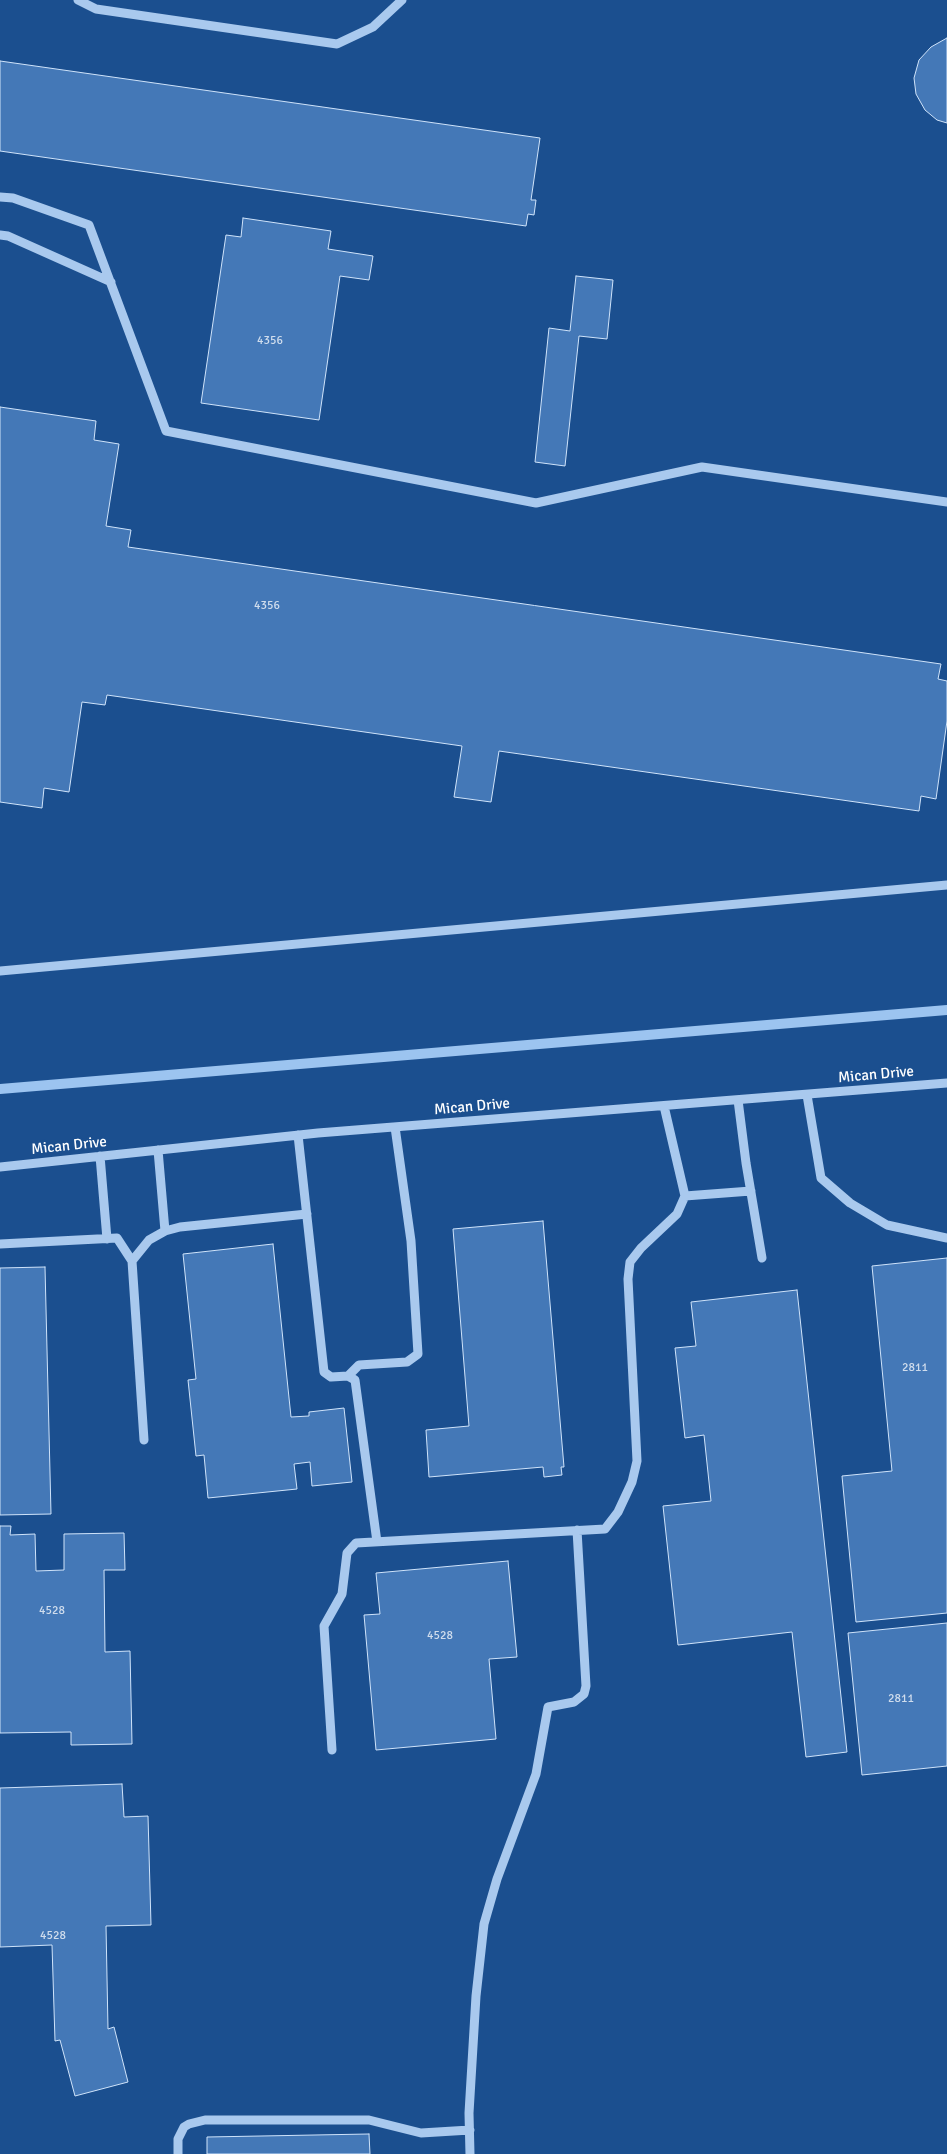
<!DOCTYPE html>
<html>
<head>
<meta charset="utf-8">
<style>
  body { margin:0 }
  canvas { display:block; background:#1b4f8f }
</style>
</head>
<body>
<canvas width="947" height="2154"></canvas>
<script>
const context = document.querySelector('canvas').getContext('2d');
context.lineJoin = 'round';
function poly(rows) {
  const path = new Path2D();
  for (const r of rows) {
    path.moveTo(r[0], r[1]);
    for (let i = 2; i < r.length; i += 2) path.lineTo(r[i], r[i + 1]);
  }
  return path;
}
function strokePath(path, color, width, dash) {
  context.strokeStyle = color;
  context.lineWidth = width;
  context.lineCap = dash ? 'butt' : 'round';
  context.setLineDash(dash || []);
  context.stroke(path);
}
function fill(path, color) {
  context.fillStyle = color;
  context.fill(path, 'evenodd');
}
function write(font, color, halo, rows, align = 'center') {
  context.font = font + ' Signika,sans-serif';
  context.lineWidth = 5;
  context.setLineDash([]);
  context.textBaseline = 'middle';
  context.strokeStyle = halo;
  context.fillStyle = color;
  for (const [text, x, y, turn = 0] of rows) {
    context.save();
    context.translate(x, y);
    context.rotate((+turn || 0) * Math.PI / 180);
    context.textAlign = isNaN(turn) ? turn : align;
    if (halo) context.strokeText(text, 0, 0);
    context.fillText(text, 0, 0);
    context.restore();
  }
}
const stream = poly([
  [0,1089,947,1010]
]);
const building = poly([
  [947,38,947,123,937,120,925,110,916,94,914,78,919,60,931,47,947,38],
  [0,61,540,138,531,200,536,200,534,215,528,214,526,226,0,151,0,61],
  [243,218,331,231,328,249,373,256,369,280,340,276,319,420,201,403,226,235,241,237,243,218],
  [576,276,613,280,607,339,579,336,565,466,535,462,549,328,570,331,576,276],
  [0,407,96,421,94,440,119,444,106,526,131,530,128,547,941,664,938,679,947,681,947,721,936,799,921,796,919,811,499,751,491,802,454,797,462,746,107,695,105,705,82,702,69,792,44,788,42,808,0,802,0,407],
  [543,1221,564,1467,561,1467,562,1475,544,1477,543,1467,429,1477,426,1430,469,1426,453,1229,543,1221],
  [273,1244,291,1417,309,1416,309,1412,344,1408,352,1482,312,1486,310,1462,294,1464,297,1489,208,1498,204,1455,196,1456,188,1380,196,1379,183,1254,273,1244],
  [947,1258,947,1613,856,1622,842,1476,892,1471,872,1266,947,1258],
  [45,1267,51,1514,0,1515,0,1268,45,1267],
  [797,1290,847,1752,806,1757,792,1632,678,1645,663,1506,711,1501,704,1435,685,1438,675,1348,696,1346,691,1302,797,1290],
  [0,1526,11,1526,10,1535,35,1534,36,1571,64,1570,64,1534,124,1533,125,1570,104,1570,105,1652,130,1651,132,1744,71,1745,71,1732,0,1733,0,1526],
  [508,1561,517,1657,489,1659,496,1739,376,1750,364,1615,380,1614,376,1573,508,1561],
  [947,1623,947,1766,862,1775,848,1633,947,1623],
  [122,1784,124,1817,148,1816,151,1925,106,1926,108,2029,114,2027,128,2082,75,2096,60,2040,55,2041,52,1945,0,1947,0,1788,122,1784],
  [369,2134,370,2154,207,2154,207,2137,369,2134]
]);
const minor = poly([
  [78,0,96,9,337,44,373,27,402,0],
  [0,197,13,198,89,225,166,431,536,503,702,467,947,502],
  [0,235,8,236,111,282],
  [0,971,947,885],
  [807,1095,821,1178,850,1203,887,1225,947,1238],
  [738,1100,746,1163,762,1258],
  [298,1135,324,1372,331,1377,348,1376,355,1380,377,1542],
  [158,1150,165,1231],
  [100,1156,107,1239],
  [0,1167,318,1133,947,1083],
  [685,1196,751,1191],
  [0,1244,117,1238,132,1261],
  [348,1376,359,1365,407,1362,418,1354,411,1241,395,1127],
  [144,1440,132,1261,149,1240,165,1231,180,1227,307,1214],
  [332,1750,324,1626,342,1594,347,1553,356,1543,605,1529,618,1512,632,1482,637,1461,628,1279,630,1262,641,1248,677,1214,685,1196,664,1106],
  [178,2154,178,2139,184,2127,189,2124,205,2120,369,2120,421,2133,470,2130],
  [470,2154,469,2113,476,1996,484,1924,497,1879,536,1774,548,1707,574,1702,584,1694,586,1686,577,1530]
]);
const numberNames = [
  ["4356",270,341],
  ["4356",267,606],
  ["2811",915,1368],
  ["4528",52,1611],
  ["4528",440,1636],
  ["2811",901,1699],
  ["4528",53,1936]
];
const streetNames = [
  ["Mican Drive",876,1075,-5],
  ["Mican Drive",472,1107,-5],
  ["Mican Drive",69,1146,-6]
];
strokePath(stream, '#9cc4f0', 10);
fill(building, '#4478b7');
strokePath(building, '#cfe3fa', 1);
strokePath(minor, '#a9c9ee', 9);
write('12px', '#d0dded', null, numberNames);
write('15px', '#fff', '#1b4f8f', streetNames);
</script>
</body>
</html>
